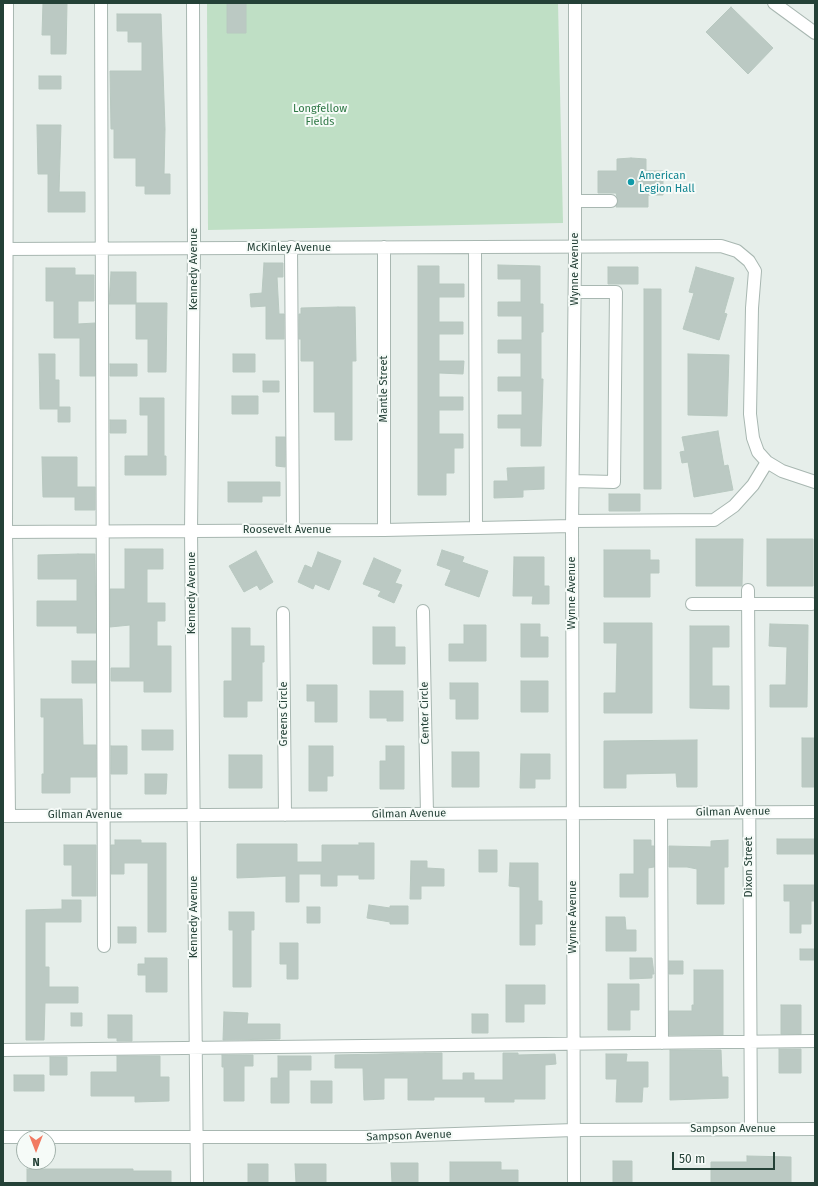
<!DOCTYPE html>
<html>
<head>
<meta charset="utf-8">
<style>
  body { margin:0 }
  #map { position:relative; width:818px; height:1186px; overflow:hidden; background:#e6eeea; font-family:"Fira Sans",sans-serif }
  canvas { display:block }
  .frame { position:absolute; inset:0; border:4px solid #244137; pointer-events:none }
  .north { position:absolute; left:16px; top:1130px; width:40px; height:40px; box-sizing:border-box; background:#f6fbf8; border:1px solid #a2b1ab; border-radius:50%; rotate:180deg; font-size:11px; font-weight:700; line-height:16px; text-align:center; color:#244137 }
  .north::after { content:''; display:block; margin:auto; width:14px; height:18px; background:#f17a62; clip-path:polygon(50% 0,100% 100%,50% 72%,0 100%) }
  .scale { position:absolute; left:672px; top:1152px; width:103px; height:18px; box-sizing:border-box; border:2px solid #244137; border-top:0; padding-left:5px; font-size:12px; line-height:14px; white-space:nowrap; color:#244137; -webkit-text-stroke:3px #f6fbf8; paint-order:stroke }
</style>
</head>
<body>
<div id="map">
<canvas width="818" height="1186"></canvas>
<div class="frame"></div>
<div class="north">N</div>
<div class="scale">50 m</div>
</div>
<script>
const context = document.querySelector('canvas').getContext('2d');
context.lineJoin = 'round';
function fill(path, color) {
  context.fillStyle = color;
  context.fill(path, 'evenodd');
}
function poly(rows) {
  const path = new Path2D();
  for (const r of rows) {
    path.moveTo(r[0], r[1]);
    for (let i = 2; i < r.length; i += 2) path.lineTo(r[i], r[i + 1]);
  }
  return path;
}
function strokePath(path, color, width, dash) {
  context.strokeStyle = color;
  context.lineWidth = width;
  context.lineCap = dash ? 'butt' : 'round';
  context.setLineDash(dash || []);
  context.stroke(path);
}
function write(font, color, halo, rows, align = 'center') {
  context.font = font + ' "Fira Sans",sans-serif';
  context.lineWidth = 4;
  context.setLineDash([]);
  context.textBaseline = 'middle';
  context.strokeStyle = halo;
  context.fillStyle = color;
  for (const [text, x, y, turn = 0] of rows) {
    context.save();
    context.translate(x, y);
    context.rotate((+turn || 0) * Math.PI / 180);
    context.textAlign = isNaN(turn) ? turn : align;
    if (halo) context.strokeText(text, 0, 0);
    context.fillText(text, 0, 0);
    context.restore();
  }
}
const green = poly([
  [207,3,558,3,563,223,208,230]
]);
const building = poly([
  [43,3,67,3,66,54,51,54,51,35,42,35,43,3],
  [227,3,246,3,246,33,227,33,227,3],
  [731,7,773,48,748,74,706,32,731,7],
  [117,14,161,14,165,129,164,174,170,174,170,194,145,194,145,186,136,186,136,158,114,158,114,129,111,129,110,71,142,71,142,42,128,42,128,31,117,31,117,14],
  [39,76,61,76,61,89,39,89,39,76],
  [37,125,61,125,59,192,85,192,85,212,48,212,48,174,38,174,37,125],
  [631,158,646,159,646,171,663,171,663,195,648,195,648,207,616,207,618,201,616,193,598,193,598,171,617,171,617,159,631,158],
  [264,263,283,263,283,277,277,277,279,314,284,314,284,339,266,339,266,306,251,307,250,294,262,293,264,263],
  [498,265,540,266,540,304,543,304,543,332,541,332,541,379,543,379,541,446,521,446,521,428,498,428,498,415,522,415,522,391,498,391,498,377,521,377,521,353,498,353,498,340,522,340,522,316,498,316,498,302,521,302,521,279,498,279,498,265],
  [418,266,439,266,439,284,464,284,464,297,439,297,439,322,463,322,463,334,439,334,439,361,464,361,463,374,439,373,439,397,463,397,463,410,439,410,439,434,463,434,463,448,454,448,454,473,446,473,446,495,418,495,418,266],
  [608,267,638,267,638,284,608,284,608,267],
  [696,267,734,278,724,313,727,314,719,340,683,329,694,293,689,292,696,267],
  [46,268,75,268,75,275,94,275,94,301,78,301,78,324,95,323,95,376,80,376,80,338,54,338,54,301,46,301,46,268],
  [111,272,136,272,136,304,109,304,111,272],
  [644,289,661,289,661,489,644,489,644,289],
  [136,303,167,303,166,372,148,372,148,339,136,339,136,303],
  [338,307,355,307,356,361,352,361,352,440,335,440,335,412,314,412,314,361,301,361,301,339,299,339,299,314,301,314,301,308,338,307],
  [39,354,55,354,55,380,59,380,59,407,70,407,70,422,58,422,58,409,40,409,39,354],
  [233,354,255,354,255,372,233,372,233,354],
  [688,354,729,355,727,416,688,415,688,354],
  [110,364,137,364,137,376,110,376,110,364],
  [263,381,279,381,279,392,263,392,263,381],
  [232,396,258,396,258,414,232,414,232,396],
  [140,398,164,398,164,456,166,456,166,475,125,475,125,456,148,456,148,415,140,415,140,398],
  [110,420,126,420,126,433,110,433,110,420],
  [718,431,724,466,728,465,733,490,694,497,688,462,682,463,680,452,685,451,682,437,718,431],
  [276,437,285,437,285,467,276,466,276,437],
  [42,457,77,457,77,487,95,487,95,510,75,510,75,497,43,497,42,457],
  [544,467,544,489,523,490,523,497,494,498,494,481,508,481,507,468,544,467],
  [228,482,280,482,280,496,262,496,262,502,228,502,228,482],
  [609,494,640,494,640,511,609,511,609,494],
  [696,539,743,539,742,586,696,586,696,539],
  [767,539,813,539,813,586,767,586,767,539],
  [125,549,163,549,163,569,147,569,147,603,165,603,165,621,157,621,157,646,171,646,171,692,144,692,144,681,111,681,111,668,130,668,130,625,110,627,110,589,125,589,125,549],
  [442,550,464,557,462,562,488,571,479,597,445,585,451,570,437,565,442,550],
  [604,550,650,550,650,560,659,560,659,573,650,573,650,597,604,597,604,550],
  [256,551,273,582,260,590,257,585,244,592,229,566,256,551],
  [318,552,341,561,329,590,315,584,313,589,298,582,305,565,312,568,318,552],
  [78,554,95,554,96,633,77,633,77,626,37,626,37,601,77,601,77,579,38,579,38,555,78,554],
  [514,557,544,557,544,586,549,586,549,604,532,604,533,596,513,596,514,557],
  [374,558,401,570,395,583,402,585,394,603,378,596,381,591,363,584,374,558],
  [604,623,652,623,652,713,604,713,604,693,616,693,617,643,604,643,604,623],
  [521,624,540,624,540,637,548,637,548,657,521,657,521,624],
  [770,624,808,625,807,707,770,707,770,685,786,685,787,647,769,646,770,624],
  [464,625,486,625,486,661,449,661,449,644,464,644,464,625],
  [690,626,729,626,729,647,712,647,712,686,729,686,729,709,690,708,690,626],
  [373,627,395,627,395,647,405,647,405,664,373,664,373,627],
  [232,628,250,628,250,646,264,646,264,662,262,662,262,701,247,701,247,717,224,717,224,681,232,681,232,628],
  [72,661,96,661,96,683,72,683,72,661],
  [521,681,548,681,548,712,521,712,521,681],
  [450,683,478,683,478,719,456,719,456,699,450,699,450,683],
  [307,685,337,685,337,722,315,722,315,701,307,701,307,685],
  [370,691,403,691,403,721,387,721,387,718,370,718,370,691],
  [41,699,82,699,83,745,96,745,96,777,70,777,70,793,42,793,42,774,44,774,44,717,41,717,41,699],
  [142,730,173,730,173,750,142,750,142,730],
  [802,738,815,738,815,787,802,787,802,738],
  [697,740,697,787,677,787,676,773,626,774,626,788,604,788,604,741,697,740],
  [111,746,127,746,127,774,111,774,111,746],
  [309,746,333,746,333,776,327,776,327,791,309,791,309,746],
  [386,746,404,746,404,789,380,789,380,761,386,761,386,746],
  [452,752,479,752,479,787,452,787,452,752],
  [521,754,550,754,550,779,535,779,535,788,520,788,521,754],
  [229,755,262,755,262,788,229,788,229,755],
  [145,774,167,774,166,794,145,794,145,774],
  [777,839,815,839,815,854,777,854,777,839],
  [115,840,141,840,141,843,166,843,166,932,148,932,148,863,124,863,124,874,111,874,111,845,115,845,115,840],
  [634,840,651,840,651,846,654,846,654,867,648,868,648,897,620,897,620,874,634,874,634,840],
  [728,840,728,867,724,867,724,904,697,904,697,869,687,867,669,867,669,846,711,847,711,841,728,840],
  [359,843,374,843,374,879,359,879,359,875,337,875,337,886,321,886,321,874,299,874,299,902,286,902,286,876,237,878,237,844,297,844,297,862,322,862,322,845,359,845,359,843],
  [64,845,96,845,96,896,72,896,72,865,64,865,64,845],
  [479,850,497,850,497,872,479,872,479,850],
  [411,861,427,861,427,868,444,869,444,886,421,886,421,899,410,899,411,861],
  [510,863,538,863,538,901,542,901,542,924,535,924,535,945,520,945,520,887,509,886,510,863],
  [784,885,815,885,815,901,811,901,811,924,801,924,801,933,790,933,790,901,784,901,784,885],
  [62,900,81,900,81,922,45,922,45,967,49,967,49,987,78,987,78,1003,45,1003,44,1040,26,1040,26,910,62,909,62,900],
  [369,905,390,908,390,906,408,906,408,924,390,924,390,922,367,918,369,905],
  [307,907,320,907,320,923,307,923,307,907],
  [229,912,254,912,254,930,251,930,251,987,233,987,233,930,229,930,229,912],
  [606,917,625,917,626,930,636,930,636,951,606,951,606,917],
  [118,927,136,927,136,943,118,943,118,927],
  [280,943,298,943,298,979,287,979,287,964,280,964,280,943],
  [800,949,815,949,815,960,800,960,800,949],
  [145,958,167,958,167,992,146,992,146,975,138,975,138,964,145,964,145,958],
  [630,958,652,958,654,974,652,974,652,978,630,979,630,958],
  [669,961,683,961,683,974,669,974,669,961],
  [694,970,723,970,723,1035,669,1035,669,1011,692,1011,692,1005,694,1005,694,970],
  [608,984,639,984,639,1010,630,1010,630,1030,608,1030,608,984],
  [506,985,545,985,545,1004,524,1004,524,1022,506,1022,506,985],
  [781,1005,801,1005,801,1034,781,1034,781,1005],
  [224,1012,248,1013,247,1024,280,1024,280,1039,223,1040,224,1012],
  [71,1013,82,1013,82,1026,71,1026,71,1013],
  [472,1014,488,1014,488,1033,472,1033,472,1014],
  [108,1015,132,1015,132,1041,117,1041,117,1038,108,1038,108,1015],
  [779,1049,801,1049,801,1073,779,1073,779,1049],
  [670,1050,721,1050,722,1077,728,1077,728,1098,670,1100,670,1050],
  [425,1053,442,1053,442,1080,463,1080,463,1073,474,1073,474,1080,503,1080,503,1053,518,1053,518,1055,555,1054,556,1064,545,1065,545,1099,514,1099,514,1102,485,1102,485,1097,434,1097,434,1100,408,1100,408,1078,384,1078,384,1099,364,1100,363,1068,335,1068,335,1055,425,1053],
  [606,1054,627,1054,626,1062,648,1062,648,1087,643,1087,642,1102,616,1102,617,1079,606,1079,606,1054],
  [222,1055,253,1055,253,1066,244,1066,244,1101,224,1101,224,1067,222,1067,222,1055],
  [117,1056,160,1056,160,1077,169,1077,169,1101,135,1102,135,1096,91,1096,91,1072,117,1072,117,1056],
  [278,1056,311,1056,311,1070,289,1070,289,1103,271,1103,271,1078,278,1078,278,1056],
  [50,1057,67,1057,67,1075,50,1075,50,1057],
  [14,1075,44,1075,44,1091,14,1091,14,1075],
  [311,1081,332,1081,332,1103,311,1103,311,1081],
  [747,1156,791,1157,791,1183,711,1183,711,1162,747,1162,747,1156],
  [613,1161,632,1161,632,1183,613,1183,613,1161],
  [450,1162,501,1162,501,1170,518,1170,518,1183,450,1183,450,1162],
  [391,1163,418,1163,418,1183,392,1183,391,1163],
  [248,1164,268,1164,268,1183,248,1183,248,1164],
  [295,1164,326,1164,326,1183,296,1183,295,1164],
  [27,1169,133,1169,133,1171,171,1171,171,1183,27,1183,27,1169]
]);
const minor = poly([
  [7,3,6,532,9,815],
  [101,3,104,946],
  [193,3,194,248,191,530,197,1183],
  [774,3,815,33],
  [575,201,611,201],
  [291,247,293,530],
  [384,247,384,530],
  [475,247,476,528],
  [3,249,721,246,737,251,749,261,755,271,752,308,750,414,753,438,758,452,767,462,753,485,734,506,714,520,572,521],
  [767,462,782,471,815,482],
  [573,481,614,482,616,292,575,292],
  [3,532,384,530,572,526],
  [748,590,751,1129],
  [692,604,812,604],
  [423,611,427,814],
  [283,613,285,815],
  [661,813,662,1043],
  [3,816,815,812],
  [3,1050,815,1041],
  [3,1137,366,1137,574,1130,815,1129],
  [574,1183,572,526,575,256,575,3]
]);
const markers = [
  [631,182,4,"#0f9aa8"]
];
const parkNames = [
  ["Longfellow",320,109],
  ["Fields",320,122]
];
const cultureNames = [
  ["American",639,176],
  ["Legion Hall",639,189]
];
const streetNames = [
  ["McKinley Avenue",289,248],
  ["Kennedy Avenue",194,269,-90],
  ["Wynne Avenue",575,269,-90],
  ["Mantle Street",384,389,-90],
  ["Roosevelt Avenue",287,530],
  ["Kennedy Avenue",192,593,-90],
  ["Wynne Avenue",572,593,-90],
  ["Center Circle",425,713,-91],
  ["Greens Circle",284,714,-90],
  ["Gilman Avenue",733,812,-1],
  ["Gilman Avenue",409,814,-1],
  ["Gilman Avenue",85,815],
  ["Dixon Street",749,867,-90],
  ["Kennedy Avenue",194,917,-90],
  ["Wynne Avenue",573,917,-90],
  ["Sampson Avenue",733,1129],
  ["Sampson Avenue",409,1136,-2]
];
fill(green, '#bfdfc5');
fill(building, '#bbc9c3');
strokePath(building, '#b8c8c0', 1);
strokePath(minor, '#a8b7b1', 14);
strokePath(minor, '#fff', 12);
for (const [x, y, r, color] of markers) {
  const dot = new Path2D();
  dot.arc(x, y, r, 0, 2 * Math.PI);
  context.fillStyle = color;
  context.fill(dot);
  strokePath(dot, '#f6fbf8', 1.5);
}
write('11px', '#2e7845', '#f6fbf8', parkNames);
write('11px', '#0d838f', '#f6fbf8', cultureNames, 'left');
write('11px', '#244137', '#f6fbf8', streetNames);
</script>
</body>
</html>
